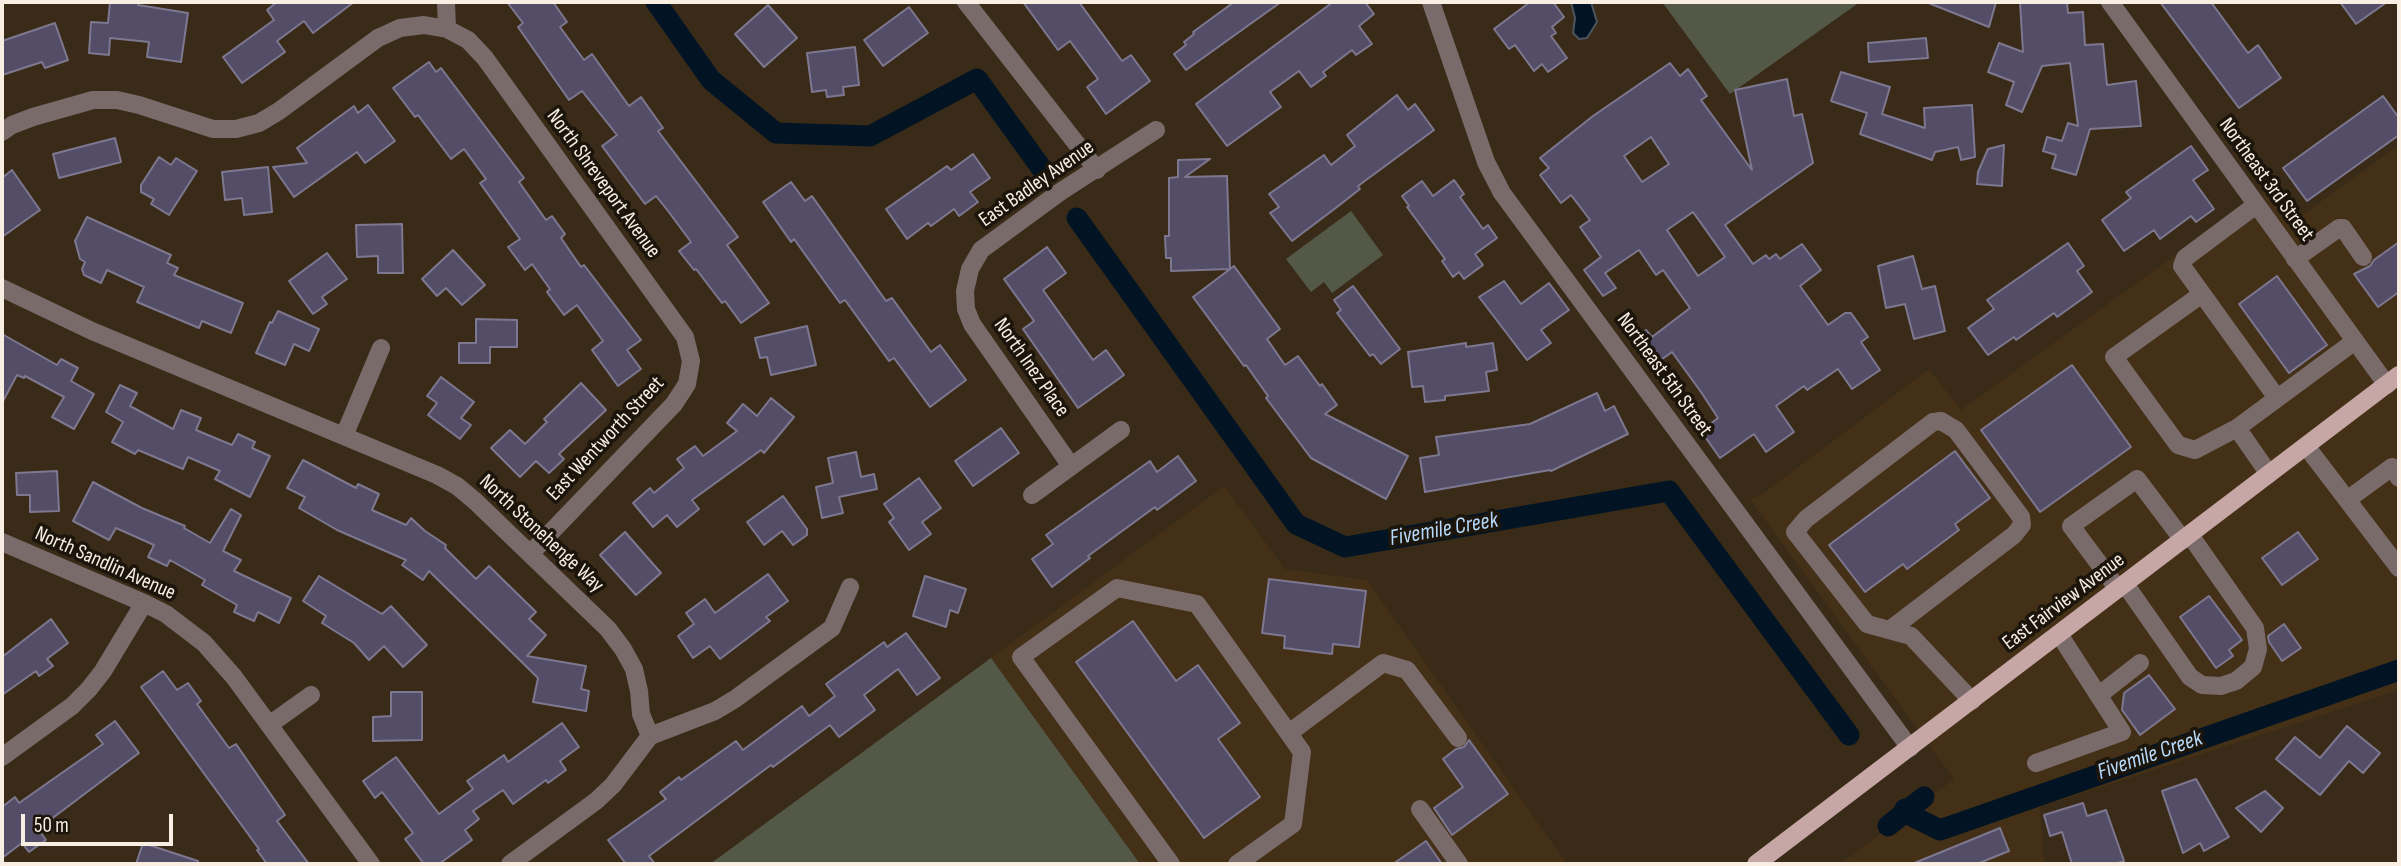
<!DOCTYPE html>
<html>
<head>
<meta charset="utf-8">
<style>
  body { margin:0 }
  #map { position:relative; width:2401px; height:866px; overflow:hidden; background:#392b18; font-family:"Sofia Sans Condensed",sans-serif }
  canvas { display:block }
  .frame { position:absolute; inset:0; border:4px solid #f8eee2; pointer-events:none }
  .scale { position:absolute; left:21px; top:814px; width:152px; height:32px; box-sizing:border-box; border:4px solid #f8eee2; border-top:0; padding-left:9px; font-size:21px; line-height:24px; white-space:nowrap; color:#f8eee2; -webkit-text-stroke:5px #1b150c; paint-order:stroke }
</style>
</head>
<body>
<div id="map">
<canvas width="2401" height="866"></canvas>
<div class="frame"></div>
<div class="scale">50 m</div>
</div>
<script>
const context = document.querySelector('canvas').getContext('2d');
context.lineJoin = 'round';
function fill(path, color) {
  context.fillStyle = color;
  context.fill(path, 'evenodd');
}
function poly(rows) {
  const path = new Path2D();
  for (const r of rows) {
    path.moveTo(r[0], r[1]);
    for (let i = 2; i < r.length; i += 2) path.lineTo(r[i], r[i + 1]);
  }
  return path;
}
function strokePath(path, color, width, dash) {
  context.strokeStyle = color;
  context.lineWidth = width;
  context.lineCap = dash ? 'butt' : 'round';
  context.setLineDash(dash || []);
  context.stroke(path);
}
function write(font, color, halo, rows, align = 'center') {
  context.font = font + ' "Sofia Sans Condensed",sans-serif';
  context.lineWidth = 7;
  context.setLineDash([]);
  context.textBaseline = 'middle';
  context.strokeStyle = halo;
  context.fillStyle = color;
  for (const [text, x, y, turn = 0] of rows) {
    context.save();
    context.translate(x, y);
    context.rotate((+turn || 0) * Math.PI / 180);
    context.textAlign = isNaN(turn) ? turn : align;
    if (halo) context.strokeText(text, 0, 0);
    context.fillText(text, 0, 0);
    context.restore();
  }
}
const built = poly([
  [2399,145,2399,690,2040,807,2044,864,1840,864,1954,779,1750,499,1761,495,1929,369,1961,410,2264,191,2290,224],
  [1224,486,1285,569,1367,580,1567,864,1140,864,991,658]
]);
const green = poly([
  [1662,2,1860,2,1730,94],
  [1351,211,1383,255,1332,293,1324,282,1311,292,1286,259],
  [991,658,1140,864,710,864]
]);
const water = poly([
  [1571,2,1591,2,1597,22,1587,38,1579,39,1573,33,1575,18,1571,2]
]);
const canal = poly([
  [656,2,711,80,776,133,870,136,977,79,1042,169],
  [1077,218,1296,524,1345,547,1669,491,1849,735],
  [1905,809,1908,814,1940,830,2399,670],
  [1888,826,1924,797]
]);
const building = poly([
  [110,2,138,2,138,5,188,13,181,62,147,57,149,42,110,38,109,55,89,53,91,22,108,23,110,2],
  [277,2,354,2,313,33,304,21,277,41,285,52,242,83,223,57,274,20,267,10,277,2],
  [507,2,553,2,567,22,560,27,584,60,592,54,629,106,641,97,663,128,658,131,738,237,727,245,769,303,741,323,725,301,722,303,696,269,694,270,679,251,691,242,668,211,656,196,645,204,602,146,617,135,582,91,569,100,518,27,523,23,507,2],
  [1023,2,1079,2,1122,61,1131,55,1150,81,1106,114,1087,87,1098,79,1070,41,1058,50,1023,2],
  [1234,2,1281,2,1186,70,1174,54,1186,45,1184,42,1194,34,1193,32,1234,2],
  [1333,2,1365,2,1374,14,1359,26,1372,44,1356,55,1352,50,1323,72,1326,76,1311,87,1299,71,1270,92,1281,107,1227,146,1196,104,1333,2],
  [1530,2,1553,2,1564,17,1552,27,1556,33,1551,36,1567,58,1548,72,1542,64,1534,71,1515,45,1509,49,1494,29,1530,2],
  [1926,2,1996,2,1989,27,1926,2],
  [2020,2,2067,2,2068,13,2083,12,2085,45,2103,44,2107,85,2136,81,2141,126,2090,129,2076,175,2052,168,2056,155,2043,151,2047,137,2062,141,2068,123,2078,126,2070,63,2042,66,2022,112,2006,105,2014,82,1988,72,1999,43,2023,52,2020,2],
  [2160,2,2211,2,2248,53,2258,45,2281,78,2239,108,2160,2],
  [2340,2,2387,2,2356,24,2340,2],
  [768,5,797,38,764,67,735,34,768,5],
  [909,7,928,33,883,66,864,40,909,7],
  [55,23,68,60,45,68,42,62,2,75,2,41,55,23],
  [1926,38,1928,58,1869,62,1868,43,1926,38],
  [855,47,859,85,843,87,844,95,827,97,826,90,812,92,807,53,855,47],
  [429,62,436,72,441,68,524,178,519,182,546,220,552,216,565,234,561,238,581,267,584,265,641,340,627,350,641,369,618,386,592,350,603,341,577,305,564,315,547,292,550,289,532,264,525,270,508,247,520,239,480,183,486,179,464,149,451,159,418,115,415,117,393,88,429,62],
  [1670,63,1680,76,1688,69,1707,96,1701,100,1752,170,1735,90,1787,79,1794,116,1802,114,1813,163,1725,225,1753,264,1766,255,1769,259,1776,254,1780,259,1802,244,1821,270,1800,286,1828,325,1845,313,1851,313,1868,337,1861,342,1880,370,1852,389,1838,369,1807,390,1804,386,1776,406,1794,432,1766,452,1754,434,1720,458,1701,431,1718,418,1701,392,1672,352,1654,365,1634,339,1646,330,1652,337,1690,308,1663,270,1656,275,1639,250,1605,273,1616,288,1603,296,1584,270,1601,257,1580,227,1590,220,1571,195,1561,203,1540,175,1549,168,1540,158,1593,116,1670,63],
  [1651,137,1669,164,1642,182,1624,156,1651,137],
  [1693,212,1725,257,1698,276,1667,230,1693,212],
  [1841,72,1890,87,1882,114,1925,128,1924,108,1972,105,1975,157,1961,160,1958,147,1935,152,1932,160,1860,134,1867,113,1831,101,1841,72],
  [1397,95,1408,110,1415,104,1434,130,1358,186,1360,189,1337,207,1292,241,1270,213,1279,207,1269,194,1324,155,1331,165,1355,146,1347,135,1397,95],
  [2383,96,2399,118,2399,135,2307,201,2283,168,2383,96],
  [368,105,395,141,365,163,357,152,294,197,273,167,307,163,297,148,354,106,358,113,368,105],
  [115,138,121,162,59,178,53,154,115,138],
  [2004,145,2002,186,1977,184,1978,172,1988,149,2004,145],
  [2191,146,2208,170,2193,180,2214,209,2196,222,2191,216,2160,239,2154,230,2124,251,2102,220,2131,198,2126,192,2191,146],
  [973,154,990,178,970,192,978,202,959,216,954,209,931,226,928,223,907,239,886,209,947,166,951,170,973,154],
  [159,157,171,165,176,158,197,171,169,215,151,204,154,199,141,192,141,185,159,157],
  [1210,159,1185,177,1227,176,1230,269,1171,271,1171,258,1166,258,1165,236,1169,236,1169,178,1178,177,1178,160,1210,159],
  [268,167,272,212,244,215,242,198,225,200,222,172,268,167],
  [12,170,40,210,2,237,2,178,12,170],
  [1454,180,1464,194,1460,197,1483,229,1488,225,1497,238,1475,254,1483,265,1464,279,1459,272,1453,277,1442,261,1445,259,1407,207,1409,206,1402,196,1422,181,1433,196,1454,180],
  [791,182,805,201,812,196,886,301,892,298,931,352,940,345,966,380,930,407,894,358,889,361,845,300,840,303,794,239,791,242,763,202,791,182],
  [87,217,171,255,167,263,178,268,174,275,243,303,231,333,202,321,199,328,137,302,144,287,107,270,101,283,84,275,82,269,85,262,80,259,75,241,87,217],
  [402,224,403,273,378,273,378,256,357,257,356,225,402,224],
  [2399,242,2399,292,2378,307,2354,274,2370,266,2374,260,2399,242],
  [2068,243,2084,266,2077,271,2092,292,2057,317,2054,313,2016,340,2014,337,1988,355,1968,328,1994,309,1987,300,2068,243],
  [1047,247,1066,273,1043,290,1093,360,1106,350,1124,375,1078,408,1023,329,1034,321,1004,279,1047,247],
  [453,250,485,285,462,305,446,288,437,296,422,279,453,250],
  [327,253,347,279,322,297,327,304,313,314,289,281,327,253],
  [1913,256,1922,289,1935,286,1945,331,1914,339,1905,304,1886,308,1878,266,1913,256],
  [1234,266,1280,329,1267,339,1285,365,1298,356,1320,386,1322,384,1337,405,1325,414,1408,456,1386,499,1311,458,1266,398,1268,396,1246,365,1244,366,1193,297,1234,266],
  [2277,276,2327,345,2289,373,2239,304,2277,276],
  [1504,281,1521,304,1549,283,1569,310,1541,330,1551,343,1527,360,1479,297,1504,281],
  [1353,286,1400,349,1381,364,1373,354,1370,356,1337,313,1341,310,1334,300,1353,286],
  [278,311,319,329,309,351,294,344,285,365,256,353,270,322,272,323,278,311],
  [476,319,517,320,517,347,490,347,490,363,459,363,459,343,476,343,476,319],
  [807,326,816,365,771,375,767,357,760,358,755,338,807,326],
  [2,334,57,365,61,359,78,368,71,381,94,394,74,429,52,417,64,397,25,376,24,378,17,375,2,403,2,334],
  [1466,343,1466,347,1493,343,1497,370,1486,372,1489,391,1445,396,1445,400,1425,402,1423,386,1412,387,1408,352,1466,343],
  [2072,365,2131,447,2040,512,1981,430,2072,365],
  [441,377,474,402,461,418,471,425,460,439,428,415,437,403,427,396,441,377],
  [581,383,606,410,559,454,564,459,549,473,536,461,520,477,491,448,510,430,525,444,547,422,544,419,581,383],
  [120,385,137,393,130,406,173,429,181,410,201,418,196,430,232,445,238,434,255,442,252,448,270,456,250,497,215,479,220,471,188,457,183,469,138,450,135,454,112,442,123,422,106,412,120,385],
  [1597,393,1605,411,1614,406,1628,434,1551,471,1550,470,1425,492,1420,458,1439,455,1436,437,1530,424,1597,393],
  [771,398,794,417,764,453,761,450,692,500,699,509,677,527,667,515,653,527,633,503,650,488,654,493,684,468,677,459,695,446,703,456,737,431,727,423,743,404,757,416,771,398],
  [1001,428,1019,453,973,486,955,461,1001,428],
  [1955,451,1990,498,1955,524,1959,530,1907,569,1903,564,1865,592,1829,545,1955,451],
  [856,452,861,477,874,474,877,489,839,497,843,513,822,518,816,487,833,483,828,458,856,452],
  [1178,456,1196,481,1157,510,1155,507,1088,556,1090,558,1052,587,1032,559,1053,544,1046,535,1150,461,1157,472,1178,456],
  [303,460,356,488,358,484,379,494,372,510,406,525,411,518,425,531,446,545,445,548,476,579,489,566,536,612,529,619,546,635,527,656,586,666,581,689,589,691,586,711,533,702,538,678,429,571,423,580,402,565,406,560,337,530,299,508,305,497,287,488,303,460],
  [57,471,59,511,30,512,30,495,17,495,16,473,57,471],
  [919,478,941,508,922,522,931,534,909,550,889,522,894,518,884,504,919,478],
  [93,482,142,508,185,526,184,528,210,543,231,509,241,515,223,551,241,560,234,571,291,598,279,623,258,612,254,621,234,612,237,605,202,585,205,580,170,560,167,566,148,557,154,545,116,528,109,540,73,521,93,482],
  [783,496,807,529,807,535,793,545,782,531,764,545,747,522,783,496],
  [625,532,661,573,636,595,600,555,625,532],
  [2298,532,2318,559,2282,585,2262,558,2298,532],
  [768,574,788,601,766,617,770,621,720,659,710,646,693,658,678,636,694,624,686,613,705,599,715,613,768,574],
  [319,576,382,614,391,606,427,645,403,667,384,646,369,660,354,643,322,623,326,616,303,601,319,576],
  [925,576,966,589,958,613,950,610,946,627,913,616,925,576],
  [1269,579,1366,591,1359,647,1333,644,1332,654,1284,648,1285,636,1262,633,1269,579],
  [2209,596,2242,640,2229,650,2233,656,2216,668,2180,617,2209,596],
  [51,619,68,643,47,659,53,666,39,676,36,671,2,695,2,657,51,619],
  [1133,621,1176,681,1198,665,1240,723,1218,739,1260,797,1204,838,1076,662,1133,621],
  [2284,624,2301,648,2282,661,2269,642,2268,636,2284,624],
  [906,633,940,678,917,695,898,669,864,695,875,710,839,737,830,725,773,767,771,765,649,856,655,864,626,864,608,840,666,799,660,792,679,777,681,780,736,741,743,750,802,706,809,716,835,696,826,684,884,642,887,647,906,633],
  [163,671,177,690,188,683,201,701,197,704,229,748,236,744,285,815,277,821,309,864,267,864,257,850,259,849,141,687,163,671],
  [2149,675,2175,709,2140,735,2122,710,2124,693,2149,675],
  [391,692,422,692,422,740,373,741,373,717,391,716,391,692],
  [115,721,139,753,38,829,46,840,29,852,22,843,2,858,2,807,15,797,19,803,103,744,96,735,115,721],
  [562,723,579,747,560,761,566,770,548,783,546,780,513,804,503,790,473,811,479,819,465,830,472,840,439,864,424,864,405,839,413,833,382,792,375,798,363,781,396,757,439,814,473,789,467,781,504,755,508,762,562,723],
  [2347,726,2380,753,2363,773,2349,761,2320,795,2276,759,2295,737,2320,758,2347,726],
  [1469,740,1508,794,1452,835,1434,808,1463,787,1443,759,1456,749,1464,747,1469,740],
  [2196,779,2229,837,2204,851,2200,843,2183,853,2162,791,2196,779],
  [2265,791,2283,808,2261,832,2236,808,2265,791],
  [2083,803,2087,816,2106,810,2124,861,2115,864,2072,864,2062,832,2050,836,2044,815,2083,803],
  [2000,828,2009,851,1977,864,1912,864,2000,828],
  [1426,841,1442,864,1393,864,1426,841],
  [143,843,198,861,198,864,136,864,143,843]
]);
const minor = poly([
  [446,2,447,29],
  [966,2,1097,170],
  [1431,2,1486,162,1502,193,1910,748],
  [2110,2,2387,385],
  [2,132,12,125,33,117,93,100,117,100,139,105,213,129,236,129,259,123,279,111,378,38,400,28,424,25,447,29,468,40,485,58,685,337,691,361,687,384,674,404,530,554],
  [2256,205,2185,258,2182,266,2277,398],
  [2295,259,2339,228,2343,228,2363,257],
  [2,288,92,331,437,475,457,486,475,501,608,629,623,649,634,669,639,691,641,714,650,736,613,785,596,801,510,864],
  [2202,294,2114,357,2178,445,2195,450,2237,428],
  [344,436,381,348],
  [2306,446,2399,568],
  [1071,466,972,324,966,309,965,291,970,269,981,250,1060,192,1156,130],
  [2269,474,2237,428,2355,341],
  [1032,495,1121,430],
  [2347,500,2392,467,2399,478],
  [2,542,144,603,166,614,204,643,234,677,371,864],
  [2125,584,2190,677,2202,685,2221,686,2236,681,2253,667,2258,649,2255,628,2190,535],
  [2118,589,2071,526,2137,479,2183,540],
  [1891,629,2014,535,2022,525,2021,517,1956,430,1941,421,1933,422,1806,519,1795,532,1867,624,1911,636,1972,701],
  [2099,695,2140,663],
  [269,725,311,695],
  [1289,733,1383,663,1407,670,1458,738],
  [650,736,715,711,735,699,832,628,850,587],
  [2,757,72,706,89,689,103,671,144,603],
  [2036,763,2122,732,2059,634],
  [1420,809,1459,864],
  [1171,864,1021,657,1117,588,1197,604,1302,752,1293,824,1237,864]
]);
const major = poly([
  [1756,864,2399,375]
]);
const streetNames = [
  ["Northeast 3rd Street",2266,180,54],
  ["North Shreveport Avenue",603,184,54],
  ["East Badley Avenue",1037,184,-35],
  ["North Inez Place",1031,368,55],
  ["Northeast 5th Street",1664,375,54],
  ["East Wentworth Street",606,439,-47],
  ["North Stonehenge Way",541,534,43],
  ["North Sandlin Avenue",105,564,24],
  ["East Fairview Avenue",2064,602,-37]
];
const waterNames = [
  ["Fivemile Creek",1444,530,-10],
  ["Fivemile Creek",2150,756,-19]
];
fill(built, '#433016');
fill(green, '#545947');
fill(water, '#021424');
strokePath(water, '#4c555d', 2);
strokePath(canal, '#021424', 21);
fill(building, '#544d67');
strokePath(building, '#7d778f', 2);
strokePath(minor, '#7a6b6b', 18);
strokePath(major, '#c6a7a6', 18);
write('21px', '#f8eee2', '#1b150c', streetNames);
write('italic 23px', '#b6d9f9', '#1b150c', waterNames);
</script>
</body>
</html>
